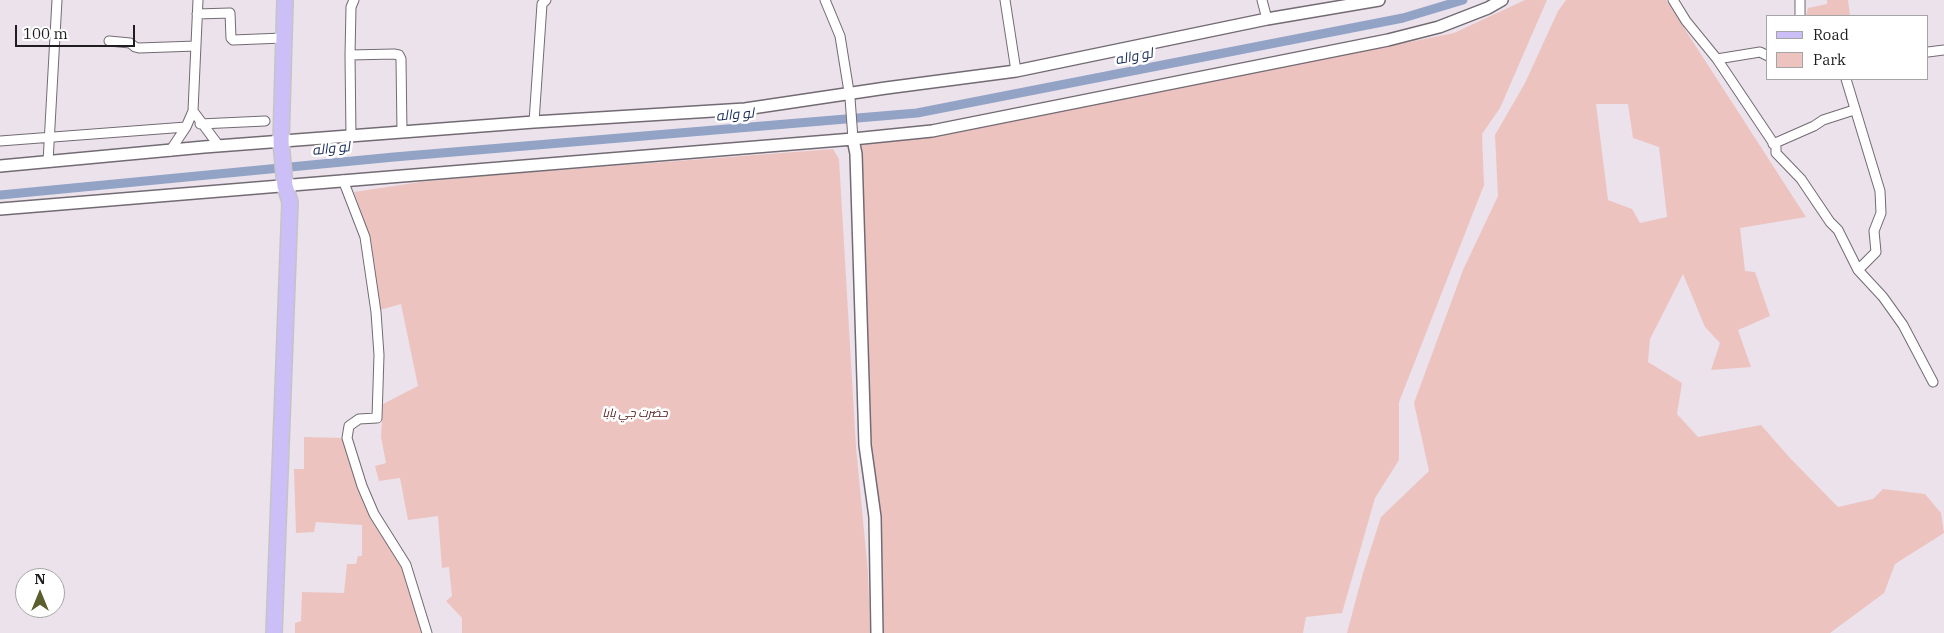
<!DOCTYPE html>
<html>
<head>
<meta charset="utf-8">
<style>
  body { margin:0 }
  #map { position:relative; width:1944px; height:633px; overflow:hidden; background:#ebe2eb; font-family:"IBM Plex Serif",serif }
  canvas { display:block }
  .legend { position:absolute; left:1766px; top:15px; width:162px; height:65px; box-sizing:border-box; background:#fff; border:1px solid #a6a5a6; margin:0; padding:6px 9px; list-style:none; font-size:15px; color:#201d21 }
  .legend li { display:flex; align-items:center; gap:10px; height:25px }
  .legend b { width:25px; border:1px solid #a6a5a6 }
  .north { position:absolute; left:15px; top:568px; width:50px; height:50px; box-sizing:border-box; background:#fff; border:1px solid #a6a5a6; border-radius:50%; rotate:0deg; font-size:14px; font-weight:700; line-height:20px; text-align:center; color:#201d21 }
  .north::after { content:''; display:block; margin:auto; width:18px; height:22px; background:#5b5f2d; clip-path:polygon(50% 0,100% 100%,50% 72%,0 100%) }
  .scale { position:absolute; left:15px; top:25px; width:120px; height:22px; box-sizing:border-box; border:2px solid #201d21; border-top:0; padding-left:6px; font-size:15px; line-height:18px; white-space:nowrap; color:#201d21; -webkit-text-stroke:4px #fff; paint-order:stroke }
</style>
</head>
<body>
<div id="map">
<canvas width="1944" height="633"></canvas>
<ul class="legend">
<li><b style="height:6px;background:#ccbff7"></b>Road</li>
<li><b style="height:14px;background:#edc3c0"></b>Park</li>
</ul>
<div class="north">N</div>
<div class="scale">100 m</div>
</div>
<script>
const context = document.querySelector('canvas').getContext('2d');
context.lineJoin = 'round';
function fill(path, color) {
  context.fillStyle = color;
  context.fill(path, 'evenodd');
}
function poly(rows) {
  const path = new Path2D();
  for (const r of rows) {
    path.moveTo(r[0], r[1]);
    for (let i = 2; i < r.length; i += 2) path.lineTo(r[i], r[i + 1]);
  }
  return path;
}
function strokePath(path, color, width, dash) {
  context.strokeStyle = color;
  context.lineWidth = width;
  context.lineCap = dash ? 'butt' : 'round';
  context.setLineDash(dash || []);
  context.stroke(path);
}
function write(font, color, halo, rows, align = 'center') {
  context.font = font + ' "IBM Plex Serif",Cairo,serif';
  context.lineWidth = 5;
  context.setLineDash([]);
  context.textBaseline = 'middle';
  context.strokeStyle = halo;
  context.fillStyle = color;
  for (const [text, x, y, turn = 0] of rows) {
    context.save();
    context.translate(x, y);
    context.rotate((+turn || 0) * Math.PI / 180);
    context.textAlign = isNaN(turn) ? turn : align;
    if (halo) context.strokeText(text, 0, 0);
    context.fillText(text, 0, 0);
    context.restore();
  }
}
const green = poly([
  [1525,0,1547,0,1500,108,1482,134,1484,185,1399,402,1399,460,1375,498,1342,613,1306,617,1303,633,884,633,880,514,871,443,864,266,862,145,936,137,1454,33],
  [1566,0,1666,0,1806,217,1740,228,1745,271,1755,272,1770,316,1738,330,1751,367,1711,370,1720,343,1705,327,1683,274,1650,339,1648,362,1682,383,1677,414,1698,437,1761,425,1789,457,1838,507,1873,499,1883,489,1925,494,1941,513,1944,533,1895,564,1884,593,1830,633,1347,633,1363,573,1381,517,1429,471,1414,403,1463,270,1498,196,1495,135,1525,83,1558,11],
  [1596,104,1628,104,1633,138,1659,147,1667,217,1640,223,1632,209,1608,200],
  [1827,0,1848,0,1850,16,1806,16,1808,8,1827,4],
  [833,149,839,159,856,447,868,572,870,633,462,633,462,618,446,601,452,596,449,567,442,568,438,516,408,520,400,478,379,481,375,466,386,463,381,437,383,404,418,386,401,304,380,310,369,235,354,192,420,182,496,175],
  [304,437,342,438,371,517,403,568,422,633,295,633,295,623,301,621,302,592,344,593,347,564,356,564,358,556,362,556,362,525,316,522,314,532,296,533,294,469,304,469]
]);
const canal = poly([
  [0,195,394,157,917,113,1403,18,1463,0]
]);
const minor = poly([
  [825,0,840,36,850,98,853,139],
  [1005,0,1016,71],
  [1262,0,1267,19],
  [1673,0,1686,21,1717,59,1776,147,1776,153,1801,179,1830,222,1838,230,1858,270,1883,297,1903,325,1933,382],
  [1800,0,1800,16],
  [197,14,230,13,231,38,233,40,283,38],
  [109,41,130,43,135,47,139,48,196,46],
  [1928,52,1944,50],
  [350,55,394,54,399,55,401,59,402,132],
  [1717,59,1760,52,1768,56],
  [1846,79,1880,191,1881,213,1874,231,1876,252,1858,270],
  [193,111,219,146],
  [534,122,542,4,546,0],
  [200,124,265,121],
  [351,136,350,55,351,7,354,0],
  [0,141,186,127],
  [1773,144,1814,126,1823,120,1854,110],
  [170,151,186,127,193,111,198,0],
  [48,162,57,0],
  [343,180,365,237,376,312,379,355,377,418,359,419,349,426,347,438,362,486,374,514,406,565,427,633]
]);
const tertiary = poly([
  [853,139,856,154,865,445,875,517,877,633],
  [0,166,204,147,534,122,745,109,886,88,1016,71,1267,19,1379,0],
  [0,209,853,139,932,131,1388,40,1439,27,1488,8,1502,0]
]);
const primary = poly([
  [274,633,290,202,285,186,281,142,285,0]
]);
const parkNames = [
  ["حضرت جي بابا",635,414]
];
const waterNames = [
  ["لو واله",1134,57,-11],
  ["لو واله",735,115,-5],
  ["لو واله",331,149,-6]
];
fill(green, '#edc3c0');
strokePath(canal, '#92a3c5', 9);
strokePath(minor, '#736b73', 11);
strokePath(tertiary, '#736b73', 14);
strokePath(primary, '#c5c4c5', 18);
strokePath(minor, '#fff', 9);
strokePath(tertiary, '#fff', 11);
strokePath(primary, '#ccbff7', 15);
write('italic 12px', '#592120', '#fff', parkNames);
write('italic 14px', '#192e59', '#fff', waterNames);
</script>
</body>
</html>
